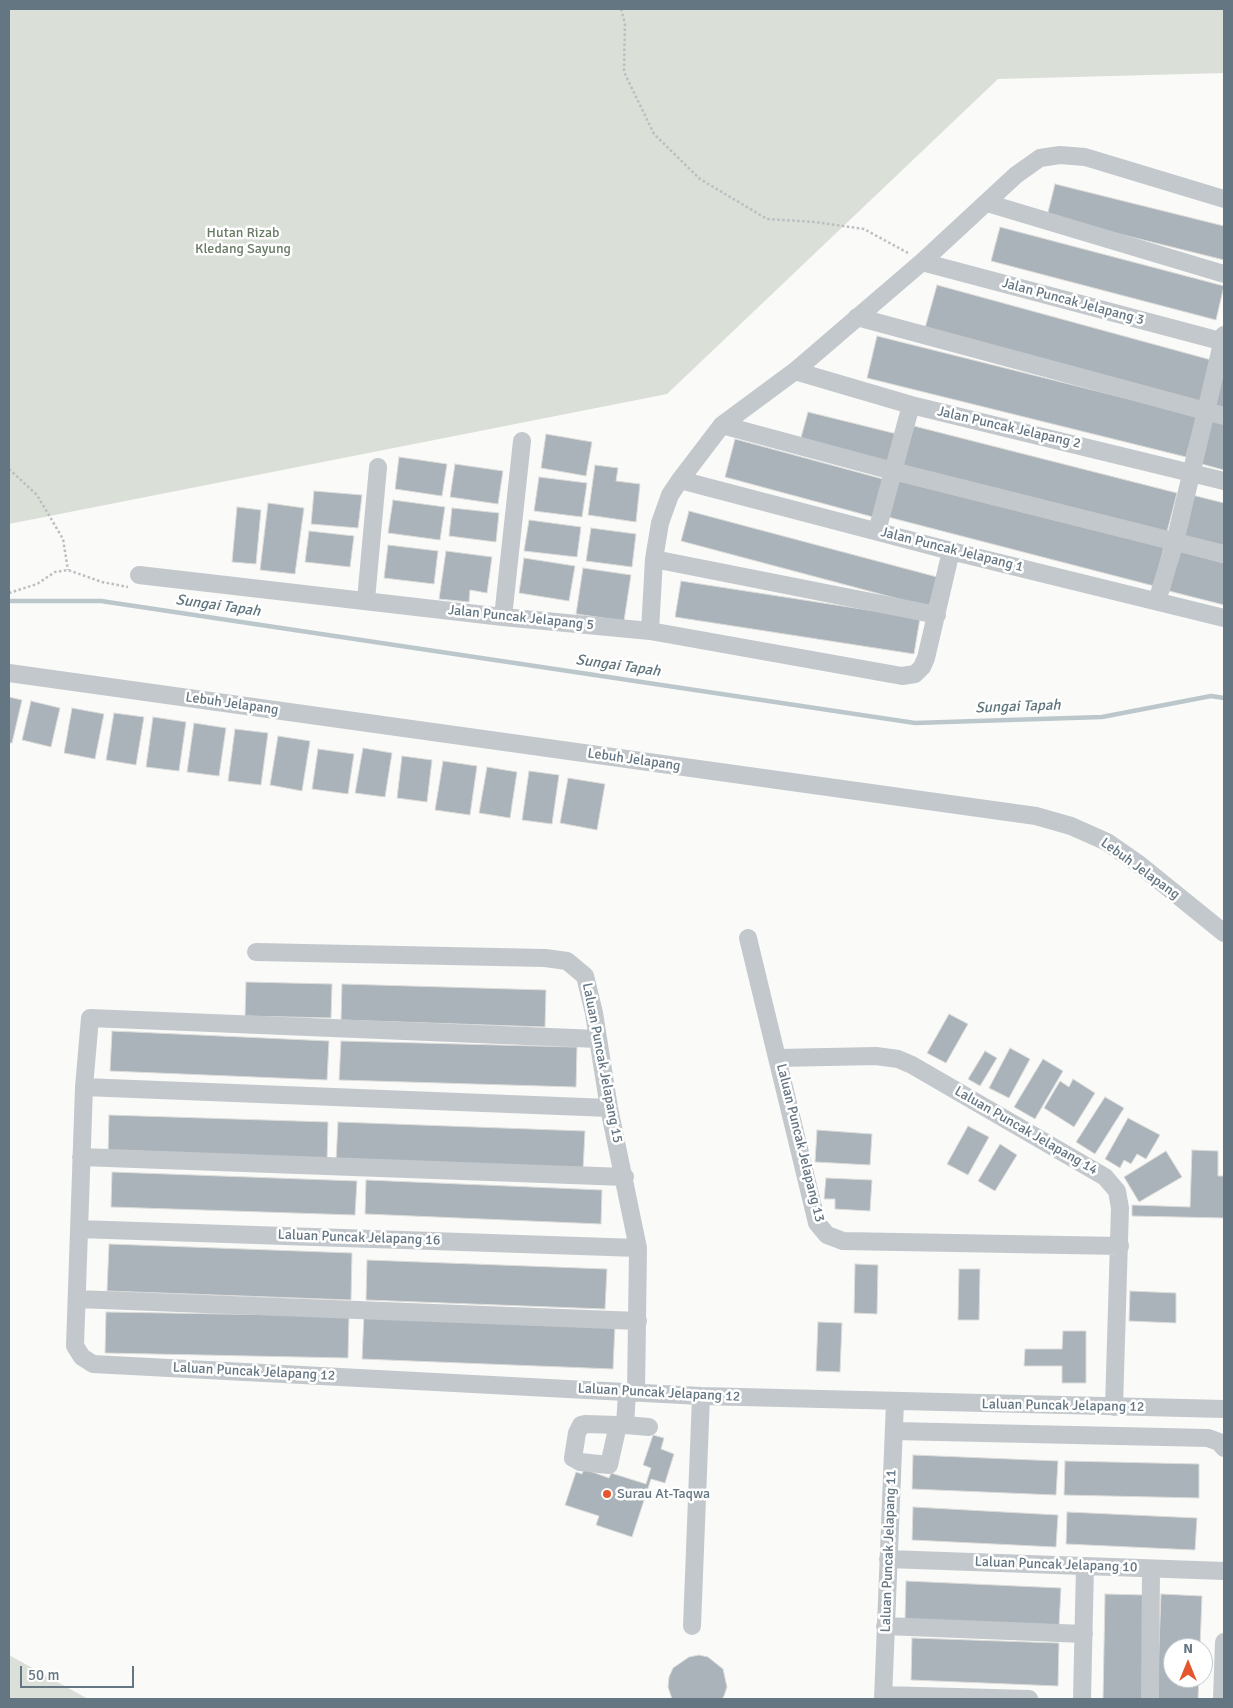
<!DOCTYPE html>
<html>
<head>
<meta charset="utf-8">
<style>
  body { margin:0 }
  #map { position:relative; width:1233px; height:1708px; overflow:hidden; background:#fafaf8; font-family:Signika,sans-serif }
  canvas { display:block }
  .frame { position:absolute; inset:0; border:10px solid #657683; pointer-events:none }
  .north { position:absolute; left:1163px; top:1638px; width:50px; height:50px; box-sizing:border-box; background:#fff; border:1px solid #c1c8cd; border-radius:50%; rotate:0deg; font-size:14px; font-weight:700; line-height:20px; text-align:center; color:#657683 }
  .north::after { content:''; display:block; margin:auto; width:18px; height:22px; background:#e4572e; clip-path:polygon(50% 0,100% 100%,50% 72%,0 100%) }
  .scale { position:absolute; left:20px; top:1666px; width:114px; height:22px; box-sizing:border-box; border:2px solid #657683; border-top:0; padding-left:6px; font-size:15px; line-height:18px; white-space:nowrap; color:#657683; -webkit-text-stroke:4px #fff; paint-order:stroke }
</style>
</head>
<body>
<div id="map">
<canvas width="1233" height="1708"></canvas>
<div class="frame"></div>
<div class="north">N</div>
<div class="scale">50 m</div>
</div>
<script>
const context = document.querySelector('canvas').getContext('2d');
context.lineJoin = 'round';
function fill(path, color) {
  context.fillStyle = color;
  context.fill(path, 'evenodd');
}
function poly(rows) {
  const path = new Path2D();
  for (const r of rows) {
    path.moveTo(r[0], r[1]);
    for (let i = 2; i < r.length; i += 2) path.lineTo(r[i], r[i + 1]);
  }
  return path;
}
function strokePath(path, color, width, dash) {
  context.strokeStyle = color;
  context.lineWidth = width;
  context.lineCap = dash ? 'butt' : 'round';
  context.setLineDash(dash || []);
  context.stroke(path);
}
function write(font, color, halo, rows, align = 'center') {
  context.font = font + ' Signika,sans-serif';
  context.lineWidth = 5;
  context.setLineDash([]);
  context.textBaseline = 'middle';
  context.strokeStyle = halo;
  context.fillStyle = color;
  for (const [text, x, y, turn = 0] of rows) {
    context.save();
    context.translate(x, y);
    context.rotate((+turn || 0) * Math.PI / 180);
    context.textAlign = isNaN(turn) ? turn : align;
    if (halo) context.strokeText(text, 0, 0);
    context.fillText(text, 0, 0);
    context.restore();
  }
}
const green = poly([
  [9,9,1224,9,1224,73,998,79,667,394,9,524],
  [9,1655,88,1699,9,1699]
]);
const stream = poly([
  [9,601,101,601,915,723,1102,717,1211,696,1224,698]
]);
const building = poly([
  [1055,184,1224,226,1224,260,1047,216,1055,184],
  [1000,227,1224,286,1216,320,991,261,1000,227],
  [937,285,1215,361,1203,404,925,328,937,285],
  [877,336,1197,416,1186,457,867,378,877,336],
  [1224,362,1224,411,1212,408,1224,362],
  [808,412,897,434,890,464,800,441,808,412],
  [1210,419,1224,423,1224,470,1198,463,1210,419],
  [910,425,1177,493,1167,532,900,465,910,425],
  [546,434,592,442,586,476,541,468,546,434],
  [735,439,883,479,873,517,725,477,735,439],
  [399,457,447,464,442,496,395,489,399,457],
  [455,464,503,471,498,504,450,497,455,464],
  [595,465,618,468,616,481,640,484,636,522,588,515,595,465],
  [539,477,587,483,582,517,534,511,539,477],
  [898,479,1164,547,1154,586,888,517,898,479],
  [314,491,362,495,358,528,311,524,314,491],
  [1192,495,1224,503,1224,547,1182,537,1192,495],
  [393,500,445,507,440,540,388,533,393,500],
  [268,503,304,508,295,574,260,570,268,503],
  [237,507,261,510,256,564,232,562,237,507],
  [452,508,499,513,496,542,449,536,452,508],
  [689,511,937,577,929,607,681,541,689,511],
  [529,520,581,527,577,557,524,551,529,520],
  [591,528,636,534,632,567,586,561,591,528],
  [309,531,354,536,350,567,305,562,309,531],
  [388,545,438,551,434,584,384,578,388,545],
  [446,551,492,557,487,593,470,590,469,602,439,599,446,551],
  [1179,551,1224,563,1224,605,1169,591,1179,551],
  [524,558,575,566,569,601,519,593,524,558],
  [583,568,631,575,624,621,576,614,583,568],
  [681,581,920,618,914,654,675,617,681,581],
  [9,697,22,700,12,743,9,743,9,697],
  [31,701,60,708,51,747,22,740,31,701],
  [72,708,104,714,95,759,64,753,72,708],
  [114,713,144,717,136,765,106,760,114,713],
  [153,717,186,722,179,771,146,767,153,717],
  [194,723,226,728,219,776,187,772,194,723],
  [235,729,268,733,261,785,228,781,235,729],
  [278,736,310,741,302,791,270,785,278,736],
  [363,748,392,753,385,797,355,793,363,748],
  [318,749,354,754,348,794,312,789,318,749],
  [402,756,432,760,427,802,397,798,402,756],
  [443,761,477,766,470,815,435,810,443,761],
  [487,767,517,772,510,818,479,813,487,767],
  [529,771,559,775,552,824,522,820,529,771],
  [568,778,605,784,597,830,560,823,568,778],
  [246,982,332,984,331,1018,245,1016,246,982],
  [342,984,546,990,545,1027,341,1020,342,984],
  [949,1014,968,1024,946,1063,927,1053,949,1014],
  [112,1031,329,1041,327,1080,110,1071,112,1031],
  [341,1041,577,1047,576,1087,339,1080,341,1041],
  [1010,1048,1030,1059,1009,1098,989,1088,1010,1048],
  [985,1051,997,1058,980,1086,968,1079,985,1051],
  [1043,1059,1063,1071,1035,1119,1014,1107,1043,1059],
  [1073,1079,1095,1093,1074,1127,1044,1108,1060,1081,1069,1087,1073,1079],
  [1105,1097,1124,1108,1095,1154,1076,1142,1105,1097],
  [109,1115,328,1122,327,1162,108,1155,109,1115],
  [1128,1118,1160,1135,1146,1159,1137,1154,1131,1164,1124,1160,1120,1168,1105,1159,1128,1118],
  [338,1122,585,1131,583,1170,336,1161,338,1122],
  [968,1126,989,1137,968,1175,947,1164,968,1126],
  [817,1130,872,1134,870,1165,815,1162,817,1130],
  [1000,1144,1017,1155,995,1191,978,1181,1000,1144],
  [1192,1150,1218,1151,1218,1176,1224,1176,1224,1218,1132,1216,1132,1205,1190,1207,1192,1150],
  [1166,1151,1182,1177,1139,1202,1124,1177,1166,1151],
  [112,1172,357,1181,355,1215,111,1207,112,1172],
  [826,1178,872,1180,870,1211,835,1209,835,1199,824,1199,826,1178],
  [366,1180,602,1190,601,1224,365,1214,366,1180],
  [109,1244,352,1253,351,1300,107,1291,109,1244],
  [367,1260,607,1269,605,1309,366,1300,367,1260],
  [855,1264,878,1265,877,1314,854,1313,855,1264],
  [959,1269,980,1269,979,1320,958,1320,959,1269],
  [1130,1291,1176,1293,1176,1323,1129,1321,1130,1291],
  [106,1312,349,1316,348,1358,105,1353,106,1312],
  [364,1315,615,1326,613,1369,362,1359,364,1315],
  [818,1322,842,1323,840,1372,816,1371,818,1322],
  [1063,1331,1086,1331,1086,1383,1062,1383,1062,1366,1024,1366,1025,1349,1062,1349,1063,1331],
  [653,1435,664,1438,661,1449,674,1454,665,1483,651,1479,632,1537,596,1525,599,1516,565,1505,576,1472,582,1474,584,1469,609,1478,611,1473,646,1484,651,1468,643,1465,653,1435],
  [913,1455,1058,1461,1056,1495,912,1489,913,1455],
  [1065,1461,1199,1464,1199,1498,1064,1495,1065,1461],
  [913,1507,1058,1515,1056,1547,912,1540,913,1507],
  [1067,1512,1197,1518,1195,1550,1066,1544,1067,1512],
  [906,1581,1061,1588,1059,1626,905,1620,906,1581],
  [1105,1594,1145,1595,1142,1699,1103,1699,1105,1594],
  [1161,1594,1202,1596,1200,1648,1173,1648,1173,1678,1199,1678,1198,1699,1157,1699,1161,1594],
  [912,1638,1059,1643,1058,1686,911,1680,912,1638],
  [699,1655,708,1657,723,1669,727,1687,724,1696,722,1699,672,1699,668,1687,669,1677,673,1668,689,1657,699,1655]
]);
const path = poly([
  [621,9,625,24,624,72,654,134,700,179,767,219,815,222,864,229,908,253],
  [9,469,37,495,63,539,68,570],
  [9,593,37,584,55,572,68,570,102,582,128,587]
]);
const minor = poly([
  [987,203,1224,274],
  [922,262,1224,342],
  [857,317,1224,416],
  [795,371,911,405,1224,481],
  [722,425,893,471,1224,554],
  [680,480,951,551,1224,618],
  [877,531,911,405],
  [654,559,937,615],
  [139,575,503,617,650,631,902,676,915,674,922,667,926,658,951,551],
  [366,600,378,467],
  [1157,601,1175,542,1224,335],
  [503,617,522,441],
  [650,631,654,559,660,523,670,495,680,480,722,425,795,371,922,262,1016,175,1040,158,1060,155,1085,157,1224,199],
  [9,673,1036,816,1071,826,1107,842,1140,865,1224,933],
  [748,938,817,1223,827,1235,843,1241,1120,1246],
  [256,952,545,958,567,961,585,976,594,1013,609,1108,638,1248,636,1393],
  [598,1039,90,1018,84,1087,75,1346,82,1357,93,1364,701,1396,1224,1409],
  [778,1058,876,1056,898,1059,912,1065,1105,1177,1117,1191,1120,1208,1114,1407],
  [84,1087,609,1108],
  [81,1157,625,1177],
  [79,1229,638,1248],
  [77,1299,638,1321],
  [627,1392,625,1425,649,1427],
  [618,1425,609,1465,580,1462,573,1458,577,1433,581,1425,585,1424,618,1425,625,1425],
  [894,1431,1208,1438,1219,1442,1224,1448],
  [888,1559,1224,1571],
  [692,1626,701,1396],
  [885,1626,1084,1634],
  [883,1695,1029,1699],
  [883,1699,895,1402],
  [1082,1699,1085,1566],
  [1150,1699,1151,1569],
  [1222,1699,1224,1642]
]);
const markers = [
  [607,1494,5,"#e4572e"]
];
const parkNames = [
  ["Hutan Rizab",243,233],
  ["Kledang Sayung",243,249]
];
const streetNames = [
  ["Jalan Puncak Jelapang 3",1073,302,15],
  ["Jalan Puncak Jelapang 2",1009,428,13],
  ["Jalan Puncak Jelapang 1",952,550,14],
  ["Jalan Puncak Jelapang 5",521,618,6],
  ["Lebuh Jelapang",232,704,8],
  ["Lebuh Jelapang",634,760,8],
  ["Lebuh Jelapang",1140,869,36],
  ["Laluan Puncak Jelapang 15",602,1063,79],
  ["Laluan Puncak Jelapang 14",1026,1131,30],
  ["Laluan Puncak Jelapang 13",800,1143,76],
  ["Laluan Puncak Jelapang 16",359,1238,2],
  ["Laluan Puncak Jelapang 12",254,1372,3],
  ["Laluan Puncak Jelapang 12",659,1393,3],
  ["Laluan Puncak Jelapang 12",1063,1406,1],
  ["Laluan Puncak Jelapang 11",889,1551,-88],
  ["Laluan Puncak Jelapang 10",1056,1565,2]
];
const poiNames = [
  ["Surau At-Taqwa",617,1494]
];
const waterNames = [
  ["Sungai Tapah",218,606,8],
  ["Sungai Tapah",618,666,8],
  ["Sungai Tapah",1018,707,-2]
];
fill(green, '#dadfd7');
strokePath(stream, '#bbc7cb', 4.5);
fill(building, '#aab3b9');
strokePath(building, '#dcdcda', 1);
strokePath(path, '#bbbfc2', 2.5, [2.5, 2.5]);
strokePath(minor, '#c3c8cc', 18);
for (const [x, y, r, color] of markers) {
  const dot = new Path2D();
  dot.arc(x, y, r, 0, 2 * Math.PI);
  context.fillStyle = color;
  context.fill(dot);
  strokePath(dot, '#fff', 2);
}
write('14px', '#687a64', '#fff', parkNames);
write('14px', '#657683', '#fff', streetNames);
write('14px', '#657683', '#fff', poiNames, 'left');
write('italic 15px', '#60757c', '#fff', waterNames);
</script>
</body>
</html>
